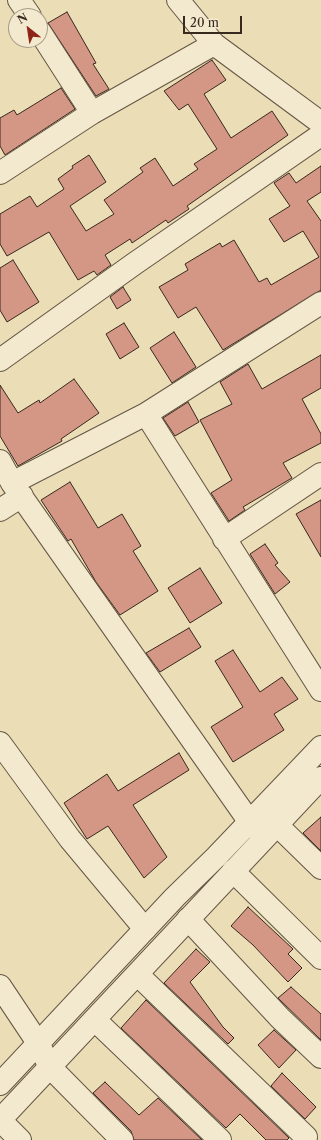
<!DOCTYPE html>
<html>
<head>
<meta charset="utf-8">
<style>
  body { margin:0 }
  #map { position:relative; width:321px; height:1140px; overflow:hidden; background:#ebddb5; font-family:"Libre Caslon Text",serif }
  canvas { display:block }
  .north { position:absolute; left:8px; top:8px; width:40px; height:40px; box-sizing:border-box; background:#f2e9cf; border:1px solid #a79c88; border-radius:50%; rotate:330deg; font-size:11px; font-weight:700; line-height:16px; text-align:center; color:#37291e }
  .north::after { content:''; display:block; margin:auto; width:14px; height:18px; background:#8f2418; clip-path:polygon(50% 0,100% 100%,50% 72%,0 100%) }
  .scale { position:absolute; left:183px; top:16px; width:59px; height:18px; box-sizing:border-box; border:2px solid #37291e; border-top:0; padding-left:5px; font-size:12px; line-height:14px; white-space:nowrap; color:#37291e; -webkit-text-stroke:3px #f2e9cf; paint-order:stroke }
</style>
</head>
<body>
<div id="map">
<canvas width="321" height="1140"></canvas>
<div class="north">N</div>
<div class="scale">20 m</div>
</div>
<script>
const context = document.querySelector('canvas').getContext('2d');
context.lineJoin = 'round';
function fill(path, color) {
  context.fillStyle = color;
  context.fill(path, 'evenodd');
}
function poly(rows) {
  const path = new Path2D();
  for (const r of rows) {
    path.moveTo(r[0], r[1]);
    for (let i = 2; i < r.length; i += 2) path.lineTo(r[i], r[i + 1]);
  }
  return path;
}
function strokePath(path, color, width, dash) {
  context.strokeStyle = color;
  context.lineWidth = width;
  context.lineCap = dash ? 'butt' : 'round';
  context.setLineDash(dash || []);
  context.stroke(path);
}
const building = poly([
  [67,12,96,63,93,64,109,89,96,96,48,23,67,12],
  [212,60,226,80,204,94,231,138,272,111,288,135,187,206,189,209,168,223,166,220,132,243,130,239,105,255,111,265,97,275,94,271,78,280,49,232,7,256,0,244,0,214,30,196,37,207,64,189,58,179,73,168,72,166,89,155,106,182,70,206,86,231,114,214,104,200,143,172,140,168,155,158,173,186,198,169,194,164,217,149,188,104,179,110,164,91,212,60],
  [61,88,75,109,5,155,0,146,0,118,14,110,17,115,61,88],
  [321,166,321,192,307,201,321,221,321,290,223,350,196,307,178,318,159,287,188,270,185,264,220,243,222,247,234,240,259,282,267,278,271,285,319,257,303,231,284,242,269,219,290,206,274,183,289,173,296,183,321,166],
  [13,260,39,302,7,322,0,310,0,268,13,260],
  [123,287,131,300,117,309,110,297,123,287],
  [124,323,139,347,120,359,106,334,124,323],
  [174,332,196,367,172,383,150,348,174,332],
  [321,355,321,388,302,399,321,434,321,443,283,463,292,478,243,507,245,510,229,521,211,493,232,480,200,420,232,404,220,382,248,364,262,389,321,355],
  [74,379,99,413,61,439,62,441,18,466,0,436,0,385,18,413,39,400,40,403,74,379],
  [188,402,199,422,175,436,163,418,188,402],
  [70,482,98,528,122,514,141,546,133,551,158,591,120,615,96,582,71,539,68,541,41,500,70,482],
  [321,500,321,557,296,514,321,500],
  [265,544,278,563,275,565,290,582,275,594,250,554,265,544],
  [200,568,222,603,190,623,168,588,200,568],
  [189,628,201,647,160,672,146,653,189,628],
  [233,650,260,692,282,677,298,699,274,714,284,730,233,762,211,727,243,707,215,661,233,650],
  [179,753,189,770,133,805,167,857,144,878,108,826,87,839,64,803,107,774,118,791,179,753],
  [321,817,321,851,303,833,321,817],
  [248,907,293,949,288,954,302,968,288,982,253,945,231,926,248,907],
  [196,949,210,962,190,982,223,1027,234,1038,228,1044,164,983,196,949],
  [291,987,321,1014,321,1040,278,998,291,987],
  [146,1000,289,1138,287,1140,266,1140,240,1114,226,1128,121,1028,146,1000],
  [274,1030,296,1050,279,1068,258,1045,274,1030],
  [282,1073,316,1107,305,1119,271,1086,282,1073],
  [105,1082,139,1115,158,1098,202,1140,134,1140,131,1131,93,1093,105,1082]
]);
const minor = poly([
  [19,0,30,16],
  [178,0,214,44,321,123],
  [40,32,92,113],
  [0,173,92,113,214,44],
  [0,360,134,264,321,135],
  [146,414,321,690],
  [0,461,12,483,249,821,263,835],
  [12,483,146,414,321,303],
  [0,510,22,496],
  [224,539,321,474],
  [0,743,70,839,145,929],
  [277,825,321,868],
  [233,871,321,958],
  [188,919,280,1018,321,1057],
  [138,975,306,1137],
  [0,986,38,1043,50,1067,122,1140],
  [95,1020,220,1140],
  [0,1120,20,1140]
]);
const tertiary = poly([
  [0,1084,175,897,216,857,321,747],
  [0,1120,321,778]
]);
fill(building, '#d49685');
strokePath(building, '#37291e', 1);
strokePath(minor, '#645644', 24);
strokePath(tertiary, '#645644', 24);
strokePath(minor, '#f2e9cf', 22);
strokePath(tertiary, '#f2e9cf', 22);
</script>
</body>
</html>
